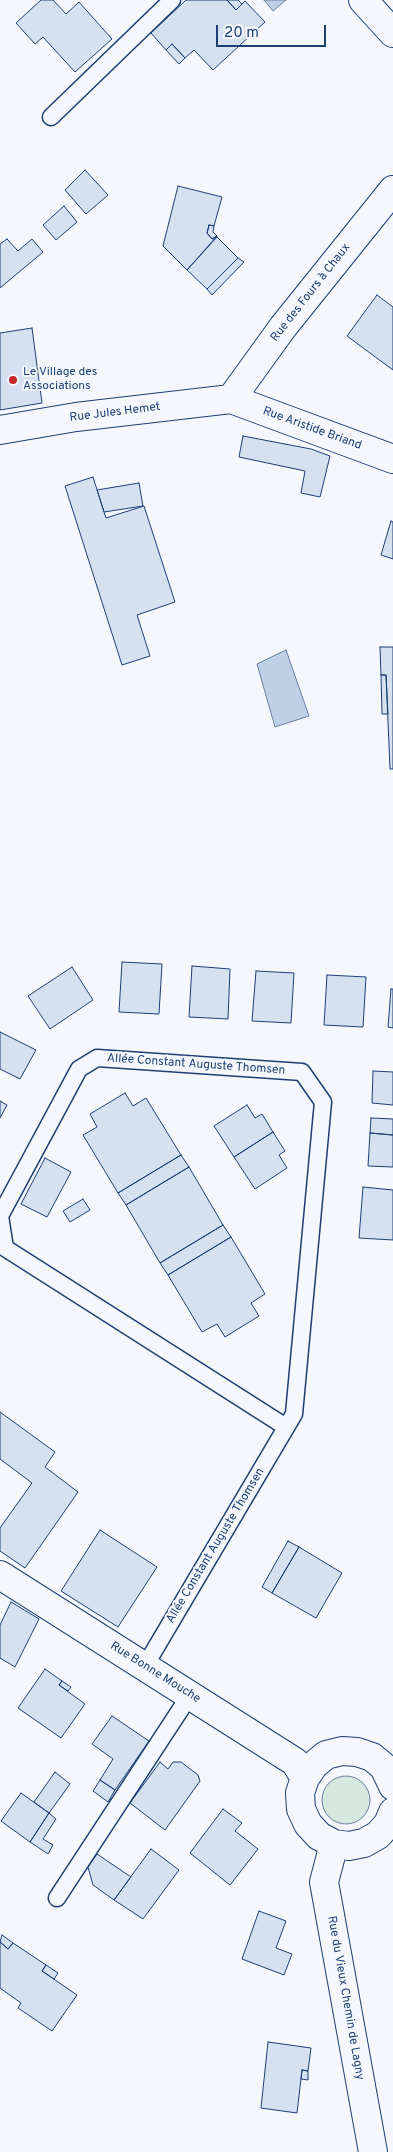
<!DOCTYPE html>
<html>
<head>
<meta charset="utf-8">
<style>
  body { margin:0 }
  #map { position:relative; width:393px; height:2152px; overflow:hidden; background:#f4f7fb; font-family:Overpass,sans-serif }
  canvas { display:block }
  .scale { position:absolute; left:216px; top:25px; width:110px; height:22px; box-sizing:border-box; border:2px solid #1d3f73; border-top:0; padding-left:6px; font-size:15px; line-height:18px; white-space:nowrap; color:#1d3f73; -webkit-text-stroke:4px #f4f7fb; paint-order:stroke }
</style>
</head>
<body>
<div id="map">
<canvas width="393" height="2152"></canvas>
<div class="scale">20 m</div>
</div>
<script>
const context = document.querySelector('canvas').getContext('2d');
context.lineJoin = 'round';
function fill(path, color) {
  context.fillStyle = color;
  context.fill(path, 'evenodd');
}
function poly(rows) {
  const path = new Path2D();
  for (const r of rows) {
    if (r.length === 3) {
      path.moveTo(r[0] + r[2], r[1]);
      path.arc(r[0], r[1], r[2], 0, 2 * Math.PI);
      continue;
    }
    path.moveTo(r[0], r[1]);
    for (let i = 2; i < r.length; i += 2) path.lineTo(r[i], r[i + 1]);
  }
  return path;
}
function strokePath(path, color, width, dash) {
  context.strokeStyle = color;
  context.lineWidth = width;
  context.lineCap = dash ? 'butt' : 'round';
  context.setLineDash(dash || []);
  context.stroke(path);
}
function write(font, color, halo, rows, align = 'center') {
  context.font = font + ' Overpass,sans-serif';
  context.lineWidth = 4;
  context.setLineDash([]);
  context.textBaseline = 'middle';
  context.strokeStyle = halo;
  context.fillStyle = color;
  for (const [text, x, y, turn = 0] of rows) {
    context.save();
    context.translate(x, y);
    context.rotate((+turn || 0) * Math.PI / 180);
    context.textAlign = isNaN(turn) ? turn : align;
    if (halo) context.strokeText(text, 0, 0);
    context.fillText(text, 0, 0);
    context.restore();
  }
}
const green = poly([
  [346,1800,24]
]);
const water = poly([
  [264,0,286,0,273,11,264,0],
  [286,650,309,716,275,727,257,664,286,650]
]);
const building = poly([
  [41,0,53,0,66,14,79,2,112,39,75,72,43,37,35,44,16,23,41,0],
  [186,0,227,0,236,10,245,1,265,22,213,70,194,50,185,58,172,44,166,50,151,33,186,0],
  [227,0,238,0,242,4,236,10,227,0],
  [172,44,185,58,179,64,166,50,172,44],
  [85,170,108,195,86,214,65,190,85,170],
  [178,186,222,197,214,226,209,225,207,233,212,239,217,236,187,270,163,246,178,186],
  [64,206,77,222,56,240,43,225,64,206],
  [209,225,214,226,213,232,217,236,212,239,207,233,209,225],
  [217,237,238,258,207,289,187,270,217,237],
  [7,239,18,251,32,239,43,252,0,288,0,244,7,239],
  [238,258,244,262,212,295,207,289,238,258],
  [377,295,393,307,393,370,347,336,377,295],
  [32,328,42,403,0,410,0,333,32,328],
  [243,436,311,449,330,456,320,497,301,493,305,471,239,457,243,436],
  [93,477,106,518,144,506,175,602,137,615,150,656,122,665,65,486,93,477],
  [139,483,143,506,104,512,97,490,139,483],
  [391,521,393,522,393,559,381,555,391,521],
  [380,647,393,647,393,769,390,769,386,675,381,675,380,647],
  [381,675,386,675,388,714,382,714,381,675],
  [122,962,162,964,159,1014,119,1012,122,962],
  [192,966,230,969,228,1019,189,1017,192,966],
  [72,967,93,1000,50,1029,28,996,72,967],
  [256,971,294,973,291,1023,252,1021,256,971],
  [327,975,366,977,363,1027,324,1025,327,975],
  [391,989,393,989,393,1028,388,1027,391,989],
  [0,1032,36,1050,20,1079,0,1069,0,1032],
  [373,1071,393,1072,393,1105,372,1103,373,1071],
  [125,1093,133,1106,146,1098,181,1155,118,1193,83,1135,97,1127,90,1114,125,1093],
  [0,1101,7,1105,0,1118,0,1101],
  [247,1105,255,1118,262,1114,273,1132,234,1157,214,1126,247,1105],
  [371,1118,393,1119,393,1135,370,1133,371,1118],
  [273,1132,285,1151,279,1155,287,1168,255,1189,234,1157,273,1132],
  [370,1133,393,1135,393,1167,368,1166,370,1133],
  [181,1155,189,1167,126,1205,118,1193,181,1155],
  [45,1158,71,1172,47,1217,21,1204,45,1158],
  [189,1167,223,1225,160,1263,126,1205,189,1167],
  [363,1187,393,1190,393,1240,359,1238,363,1187],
  [83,1199,90,1210,70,1222,63,1211,83,1199],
  [223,1225,231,1237,168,1275,160,1263,223,1225],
  [231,1237,265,1294,251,1303,259,1316,225,1337,217,1324,202,1332,168,1275,231,1237],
  [0,1412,55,1452,45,1467,78,1492,25,1568,0,1551,0,1528,32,1483,0,1459,0,1412],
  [100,1530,157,1567,118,1627,61,1591,100,1530],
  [288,1541,299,1547,272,1593,262,1587,288,1541],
  [299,1547,342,1573,316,1618,272,1593,299,1547],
  [11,1602,39,1619,15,1667,0,1658,0,1625,11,1602],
  [45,1669,62,1681,59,1685,85,1704,61,1738,18,1708,45,1669],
  [62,1681,71,1687,68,1691,59,1685,62,1681],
  [112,1716,149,1741,115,1790,100,1780,113,1759,92,1744,112,1716],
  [160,1762,168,1769,173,1762,181,1762,198,1775,200,1781,165,1830,130,1803,160,1762],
  [55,1772,70,1784,49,1813,34,1802,55,1772],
  [100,1780,115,1790,108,1802,93,1791,100,1780],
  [21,1793,49,1813,30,1842,1,1821,21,1793],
  [223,1809,242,1823,235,1831,258,1849,230,1885,190,1853,223,1809],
  [49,1813,56,1819,43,1839,53,1845,48,1854,30,1842,49,1813],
  [151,1849,179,1870,143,1919,114,1900,151,1849],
  [97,1854,131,1877,114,1900,93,1885,88,1867,97,1854],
  [259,1911,286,1921,276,1948,292,1954,284,1975,242,1959,259,1911],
  [2,1935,13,1943,8,1949,0,1942,2,1935],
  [0,1942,8,1949,13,1943,46,1965,42,1971,77,1995,52,2031,18,2008,21,2003,0,1988,0,1942],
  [46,1965,58,1973,54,1979,42,1971,46,1965],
  [268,2042,311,2048,308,2071,302,2070,297,2113,261,2108,268,2042],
  [302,2070,308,2071,308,2080,301,2079,302,2070]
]);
const lane = poly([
  [51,117,172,0],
  [145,1666,294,1414,323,1102,302,1072,97,1058,79,1069,0,1216,5,1248,286,1427],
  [57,1898,190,1695]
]);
const street = poly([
  [363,0,393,33],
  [231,399,283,327,393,190],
  [0,430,76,417,231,399,393,459],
  [0,1575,295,1762,305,1778],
  [393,1786,384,1767,372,1757,357,1752,342,1751,326,1755,314,1765,305,1778,300,1793,301,1809,308,1824,319,1836,334,1844,349,1846,364,1843,378,1835,388,1824,393,1812],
  [334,1844,324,1882,373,2152]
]);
const markers = [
  [13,380,5,"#c62828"]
];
const streetNames = [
  ["Rue des Fours à Chaux",311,293,-52],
  ["Rue Jules Hemet",115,413,-7],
  ["Rue Aristide Briand",312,429,20],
  ["Allée Constant Auguste Thomsen",196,1065,4],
  ["Allée Constant Auguste Thomsen",216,1546,-59],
  ["Rue Bonne Mouche",155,1673,32],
  ["Rue du Vieux Chemin de Lagny",345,1998,80]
];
const poiNames = [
  ["Le Village des",23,373],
  ["Associations",23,387]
];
fill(green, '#d7e8df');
strokePath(green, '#687fa3', 1);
fill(water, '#bed0e5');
strokePath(water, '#687fa3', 1);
fill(building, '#d5e0f0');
strokePath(building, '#1d3f73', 1);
strokePath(lane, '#1d3f73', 19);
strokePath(street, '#1d3f73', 30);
strokePath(lane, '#f4f7fb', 16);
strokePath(street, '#f4f7fb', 28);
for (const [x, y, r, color] of markers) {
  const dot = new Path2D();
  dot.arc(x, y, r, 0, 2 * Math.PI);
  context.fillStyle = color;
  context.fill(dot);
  strokePath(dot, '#f4f7fb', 2);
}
write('12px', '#1d3f73', '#f4f7fb', streetNames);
write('12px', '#1d3f73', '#f4f7fb', poiNames, 'left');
</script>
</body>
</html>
